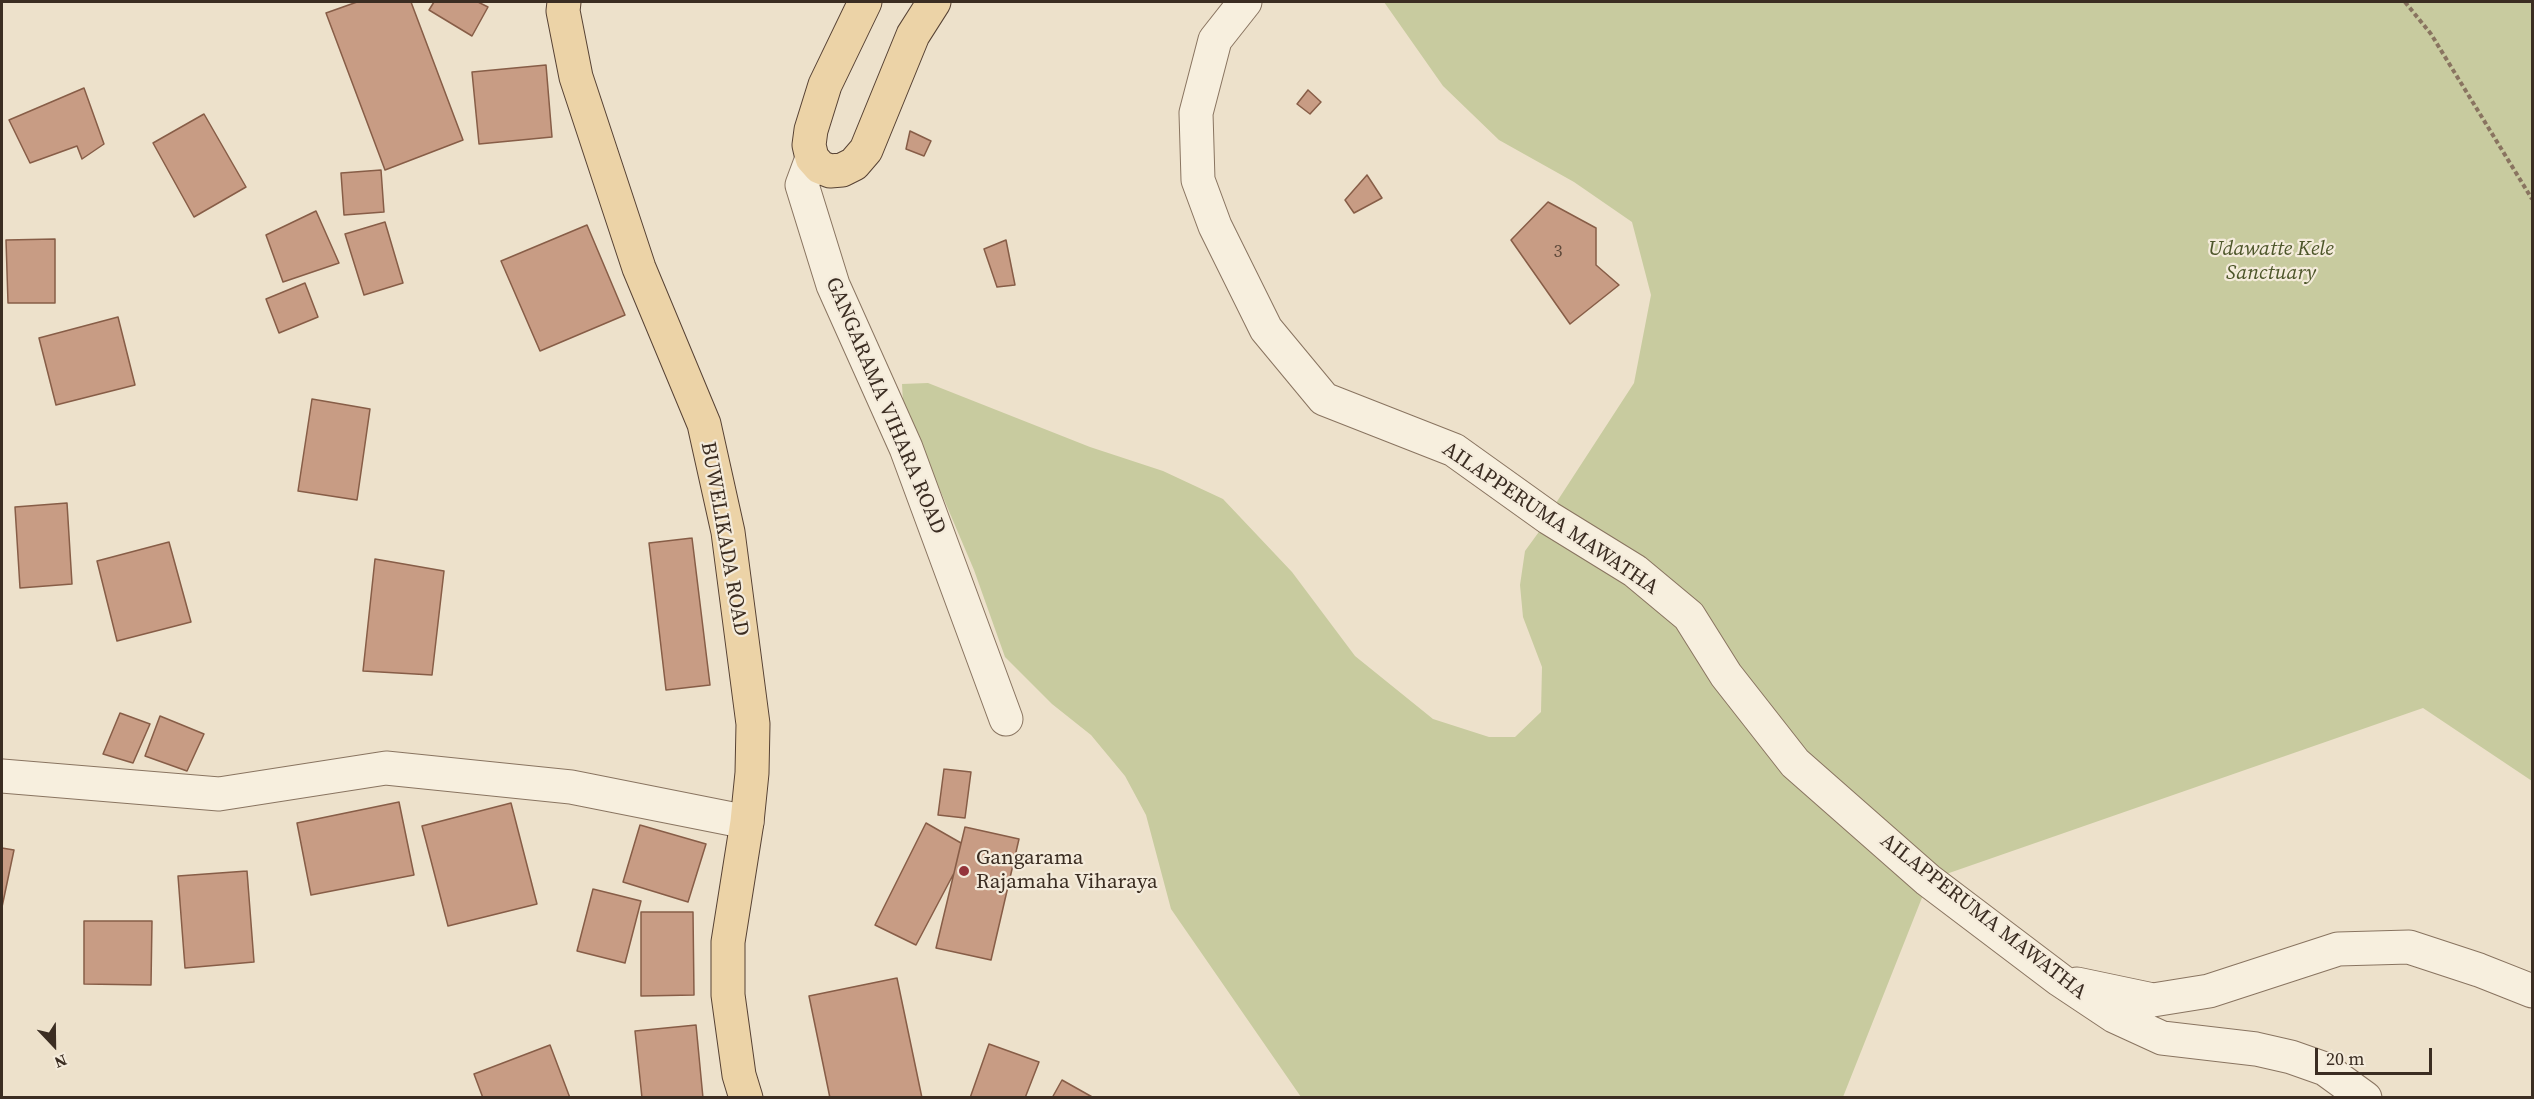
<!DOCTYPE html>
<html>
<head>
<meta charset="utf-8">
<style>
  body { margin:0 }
  #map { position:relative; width:2534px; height:1099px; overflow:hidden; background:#ede1cb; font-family:"Source Serif 4",serif }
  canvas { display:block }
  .frame { position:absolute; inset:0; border:3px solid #3b2d22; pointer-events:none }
  .north { position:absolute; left:24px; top:1015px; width:60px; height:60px; -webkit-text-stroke:4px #f4ebdb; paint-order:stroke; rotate:158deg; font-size:16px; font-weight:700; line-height:24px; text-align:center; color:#3b2d22 }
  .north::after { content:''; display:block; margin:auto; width:21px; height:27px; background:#3b2d22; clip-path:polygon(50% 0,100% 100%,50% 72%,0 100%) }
  .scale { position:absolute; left:2315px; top:1048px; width:117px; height:27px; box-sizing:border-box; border:3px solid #3b2d22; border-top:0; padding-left:8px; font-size:18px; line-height:21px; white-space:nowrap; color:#3b2d22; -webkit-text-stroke:4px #f4ebdb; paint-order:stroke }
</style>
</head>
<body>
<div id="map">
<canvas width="2534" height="1099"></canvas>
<div class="frame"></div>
<div class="north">N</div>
<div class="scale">20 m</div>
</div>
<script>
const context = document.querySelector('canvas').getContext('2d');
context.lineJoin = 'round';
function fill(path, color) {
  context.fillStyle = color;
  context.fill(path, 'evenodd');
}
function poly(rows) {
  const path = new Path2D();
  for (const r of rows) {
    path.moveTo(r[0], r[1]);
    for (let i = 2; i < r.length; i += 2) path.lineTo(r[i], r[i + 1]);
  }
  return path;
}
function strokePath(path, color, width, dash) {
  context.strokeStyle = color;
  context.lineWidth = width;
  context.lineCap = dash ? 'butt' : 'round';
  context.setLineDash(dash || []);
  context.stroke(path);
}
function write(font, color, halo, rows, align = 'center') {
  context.font = font + ' "Source Serif 4",serif';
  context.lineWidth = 4.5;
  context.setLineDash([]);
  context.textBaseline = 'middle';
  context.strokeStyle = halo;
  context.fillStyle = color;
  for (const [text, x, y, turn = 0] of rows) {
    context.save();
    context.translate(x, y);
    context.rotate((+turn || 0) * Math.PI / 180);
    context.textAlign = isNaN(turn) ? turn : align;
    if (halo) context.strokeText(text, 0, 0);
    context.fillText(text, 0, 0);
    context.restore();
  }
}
const green = poly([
  [1384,2,2532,2,2532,781,2423,708,1929,880,1843,1097,1301,1097,1171,909,1146,815,1125,776,1091,735,1052,704,1005,657,974,570,903,403,902,384,928,383,1090,447,1163,471,1223,499,1292,572,1355,656,1433,719,1489,737,1515,737,1541,712,1542,667,1523,617,1520,585,1525,551,1549,518,1556,503,1634,383,1651,295,1632,222,1574,182,1499,140,1443,86]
]);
const building = poly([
  [357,2,411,2,463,140,385,170,326,13,357,2],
  [434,2,478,2,488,7,472,36,429,10,434,2],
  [546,65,552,137,479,144,472,72,546,65],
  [84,88,104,144,82,159,77,146,30,163,9,120,84,88],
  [1308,90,1321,102,1310,114,1297,104,1308,90],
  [204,114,246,187,194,217,153,143,204,114],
  [910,131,931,141,924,156,906,149,910,131],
  [381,170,384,212,344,215,341,173,381,170],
  [1367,175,1382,198,1354,213,1345,200,1367,175],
  [1548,202,1596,228,1596,265,1619,285,1570,324,1511,240,1548,202],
  [316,211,339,263,283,282,266,235,316,211],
  [385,222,403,283,364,295,345,234,385,222],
  [587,225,625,315,540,351,501,261,587,225],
  [55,239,55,303,8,303,6,240,55,239],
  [1006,240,1015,285,997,287,984,249,1006,240],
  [305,283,318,317,279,333,266,299,305,283],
  [118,317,135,385,56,405,39,338,118,317],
  [312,399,370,409,357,500,298,491,312,399],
  [67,503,72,584,20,588,15,507,67,503],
  [692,538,710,685,666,690,649,543,692,538],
  [169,542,191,622,117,641,97,561,169,542],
  [375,559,444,571,432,675,363,671,375,559],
  [120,713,150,724,133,763,103,754,120,713],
  [160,716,204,734,187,771,145,756,160,716],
  [944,769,971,772,965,818,938,815,944,769],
  [399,802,414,875,311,895,297,823,399,802],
  [511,803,537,904,448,926,422,826,511,803],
  [926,823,961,843,954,873,916,945,875,925,926,823],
  [640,825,706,844,688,902,623,882,640,825],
  [965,827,1019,839,991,960,936,948,965,827],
  [2,848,14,850,2,907,2,848],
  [247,871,254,962,185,968,178,876,247,871],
  [593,889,641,901,625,963,577,951,593,889],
  [641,912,693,912,694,995,641,996,641,912],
  [84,921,152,921,151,985,84,984,84,921],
  [897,978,922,1098,830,1098,809,996,897,978],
  [696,1025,703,1098,642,1098,635,1031,696,1025],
  [989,1044,1039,1062,1025,1098,970,1098,989,1044],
  [550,1045,570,1098,483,1098,474,1074,550,1045],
  [1062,1080,1094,1098,1052,1098,1062,1080]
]);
const path = poly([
  [2405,2,2431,34,2532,199]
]);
const minor = poly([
  [1245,2,1215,40,1196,113,1198,180,1215,226,1266,329,1324,399,1454,450,1549,518,1635,571,1689,616,1726,675,1795,763,1928,880,2060,980,2114,1016,2162,1038,2256,1049,2291,1057,2325,1069,2365,1098],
  [812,158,802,185,833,285,906,448,1006,719],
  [2,776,219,794,386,768,571,787,747,822],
  [2077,984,2153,1000,2209,991,2338,949,2409,947,2479,970,2532,991]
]);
const major = poly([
  [564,2,563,11,576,77,639,268,704,424,728,532,753,724,752,773,747,822,728,942,728,995,739,1075,746,1098],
  [865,2,825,85,811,130,809,145,812,158,820,167,830,171,842,170,854,164,866,150,913,35,934,2]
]);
const markers = [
  [964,871,6,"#94343a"]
];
const numberNames = [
  ["3",1558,252]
];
const parkNames = [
  ["Udawatte Kele",2271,250],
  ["Sanctuary",2271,274]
];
const streetNames = [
  ["GANGARAMA VIHARA ROAD",885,406,67],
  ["AILAPPERUMA MAWATHA",1550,519,34],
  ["BUWELIKADA ROAD",724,539,80],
  ["AILAPPERUMA MAWATHA",1983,917,38]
];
const poiNames = [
  ["Gangarama",976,859],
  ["Rajamaha Viharaya",976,883]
];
fill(green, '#c8cb9f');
fill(building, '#c89c84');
strokePath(building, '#875d47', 1.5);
strokePath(minor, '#897460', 35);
strokePath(major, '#574234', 35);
strokePath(path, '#897460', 4, [4.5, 3]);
strokePath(minor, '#f7efde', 33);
strokePath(major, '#ecd3a7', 33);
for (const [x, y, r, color] of markers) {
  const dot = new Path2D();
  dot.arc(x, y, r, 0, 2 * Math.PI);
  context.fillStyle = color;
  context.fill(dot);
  strokePath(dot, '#f4ebdb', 2);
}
write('18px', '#5e493a', null, numberNames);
write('italic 21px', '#4d562a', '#f4ebdb', parkNames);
write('21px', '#3b2d22', '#f4ebdb', streetNames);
write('21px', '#3b2d22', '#f4ebdb', poiNames, 'left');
</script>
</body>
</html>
